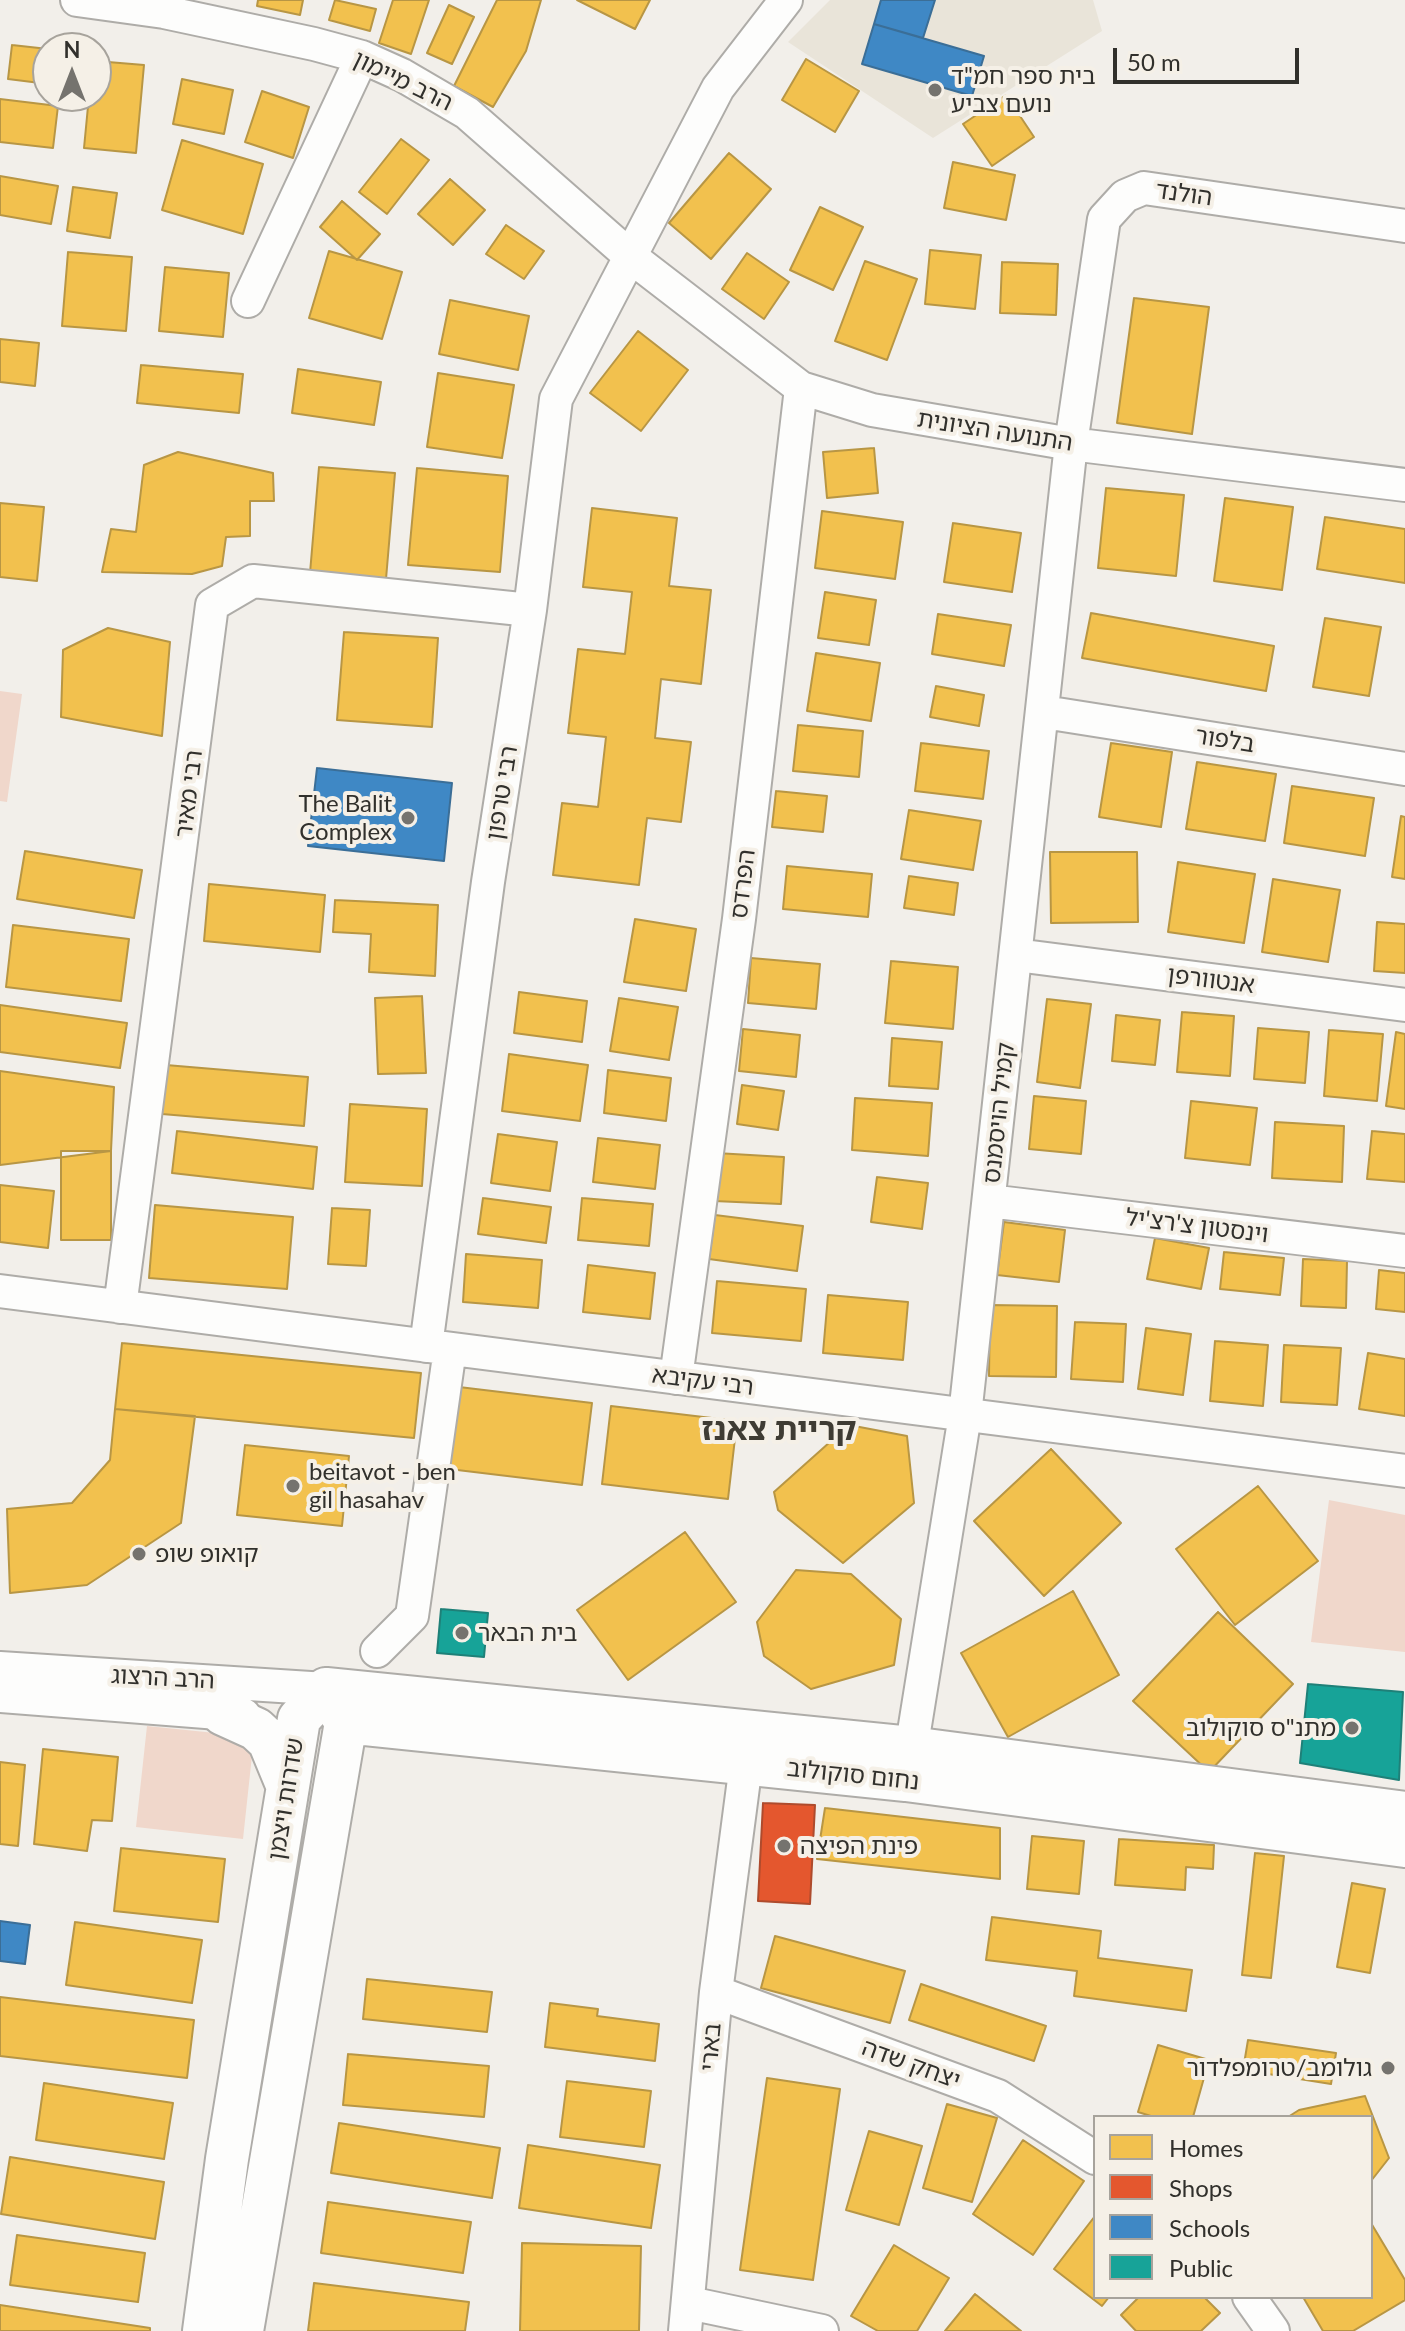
<!DOCTYPE html>
<html>
<head>
<meta charset="utf-8">
<style>
  body { margin:0 }
  #map { position:relative; width:1405px; height:2331px; overflow:hidden; background:#f2efea; font-family:Lato,sans-serif }
  canvas { display:block }
  .legend { position:absolute; left:1093px; top:2115px; width:280px; height:184px; box-sizing:border-box; background:#f5f0e7; border:2px solid #a7a39c; margin:0; padding:10px 14px; list-style:none; font-size:24px; color:#31302c }
  .legend li { display:flex; align-items:center; gap:16px; height:40px }
  .legend b { width:40px; border:2px solid #a7a39c }
  .north { position:absolute; left:32px; top:32px; width:80px; height:80px; box-sizing:border-box; background:#f5f0e7; border:2px solid #a7a39c; border-radius:50%; rotate:0deg; font-size:22px; font-weight:700; line-height:32px; text-align:center; color:#31302c }
  .north::after { content:''; display:block; margin:auto; width:28px; height:36px; background:#75736e; clip-path:polygon(50% 0,100% 100%,50% 72%,0 100%) }
  .scale { position:absolute; left:1113px; top:48px; width:186px; height:36px; box-sizing:border-box; border:4px solid #31302c; border-top:0; padding-left:10px; font-size:24px; line-height:28px; white-space:nowrap; color:#31302c; -webkit-text-stroke:6px #f5f0e7; paint-order:stroke }
</style>
</head>
<body>
<div id="map">
<canvas width="1405" height="2331"></canvas>
<ul class="legend">
<li><b style="height:22px;background:#f2c14e"></b>Homes</li>
<li><b style="height:22px;background:#e4572e"></b>Shops</li>
<li><b style="height:22px;background:#3f88c5"></b>Schools</li>
<li><b style="height:22px;background:#17a398"></b>Public</li>
</ul>
<div class="north">N</div>
<div class="scale">50 m</div>
</div>
<script>
const context = document.querySelector('canvas').getContext('2d');
context.lineJoin = 'round';
function fill(path, color) {
  context.fillStyle = color;
  context.fill(path, 'evenodd');
}
function poly(rows) {
  const path = new Path2D();
  for (const r of rows) {
    path.moveTo(r[0], r[1]);
    for (let i = 2; i < r.length; i += 2) path.lineTo(r[i], r[i + 1]);
  }
  return path;
}
function strokePath(path, color, width, dash) {
  context.strokeStyle = color;
  context.lineWidth = width;
  context.lineCap = dash ? 'butt' : 'round';
  context.setLineDash(dash || []);
  context.stroke(path);
}
function write(font, color, halo, rows, align = 'center') {
  context.font = font + ' Lato,"Noto Sans Hebrew",sans-serif';
  context.lineWidth = 8;
  context.setLineDash([]);
  context.textBaseline = 'middle';
  context.strokeStyle = halo;
  context.fillStyle = color;
  for (const [text, x, y, turn = 0] of rows) {
    context.save();
    context.translate(x, y);
    context.rotate((+turn || 0) * Math.PI / 180);
    context.textAlign = isNaN(turn) ? turn : align;
    if (halo) context.strokeText(text, 0, 0);
    context.fillText(text, 0, 0);
    context.restore();
  }
}
const built = poly([
  [830,0,1093,0,1102,31,933,138,788,42]
]);
const green = poly([
  [0,691,22,694,7,802,0,801],
  [1329,1500,1405,1515,1405,1652,1311,1642],
  [147,1726,254,1737,243,1839,136,1827]
]);
const homes = poly([
  [258,0,303,0,300,15,257,6,258,0],
  [335,0,376,9,370,31,329,20,335,0],
  [393,0,429,0,411,54,379,43,393,0],
  [497,0,541,0,526,51,493,107,454,86,497,0],
  [577,0,650,0,635,29,577,0],
  [449,5,474,17,452,64,427,53,449,5],
  [12,45,48,49,48,84,8,79,12,45],
  [806,59,859,91,835,132,782,100,806,59],
  [96,61,144,65,136,153,84,148,89,96,96,96,96,61],
  [182,79,233,90,224,134,173,124,182,79],
  [262,91,309,107,293,158,245,142,262,91],
  [1006,95,1034,137,992,166,963,124,1006,95],
  [0,99,58,106,53,148,0,142,0,99],
  [401,139,429,160,387,214,359,192,401,139],
  [182,140,263,164,243,234,162,210,182,140],
  [729,153,771,189,711,259,669,223,729,153],
  [953,162,1015,175,1006,220,944,208,953,162],
  [0,176,58,186,51,224,0,215,0,176],
  [450,179,485,210,453,245,418,214,450,179],
  [73,187,117,193,110,238,67,231,73,187],
  [342,201,380,234,357,260,320,227,342,201],
  [820,207,863,227,833,290,790,270,820,207],
  [506,225,544,251,524,279,486,254,506,225],
  [930,250,981,255,975,309,925,304,930,250],
  [329,251,402,272,382,339,309,318,329,251],
  [68,252,132,257,126,331,62,326,68,252],
  [747,253,789,282,764,319,722,289,747,253],
  [865,261,917,279,887,360,835,341,865,261],
  [1002,262,1058,264,1056,315,1000,313,1002,262],
  [165,267,229,273,223,337,159,331,165,267],
  [1134,298,1209,307,1192,434,1117,423,1134,298],
  [450,300,529,316,518,370,439,354,450,300],
  [638,331,688,370,641,431,590,393,638,331],
  [0,339,39,343,35,386,0,382,0,339],
  [141,365,243,374,239,413,137,403,141,365],
  [298,369,381,382,374,425,292,413,298,369],
  [438,373,514,385,502,458,427,447,438,373],
  [874,448,878,493,827,498,823,452,874,448],
  [178,452,273,473,274,501,250,501,250,536,226,537,222,566,192,574,102,572,111,529,136,532,144,465,178,452],
  [319,467,395,473,386,579,310,573,319,467],
  [417,468,508,476,500,572,408,565,417,468],
  [1106,488,1184,495,1176,576,1098,568,1106,488],
  [1225,498,1293,507,1282,590,1214,581,1225,498],
  [0,503,44,507,37,581,0,577,0,503],
  [592,508,677,518,669,586,711,590,701,684,661,679,655,738,691,742,681,822,647,818,639,885,553,875,562,803,598,807,606,737,568,733,578,649,625,654,632,592,583,587,592,508],
  [822,511,903,522,895,579,815,568,822,511],
  [1325,517,1405,529,1405,583,1317,569,1325,517],
  [953,523,1021,533,1012,592,944,582,953,523],
  [825,592,876,600,869,645,818,638,825,592],
  [1091,613,1274,646,1266,691,1082,658,1091,613],
  [938,614,1011,625,1004,666,932,654,938,614],
  [1325,618,1381,627,1369,696,1313,687,1325,618],
  [108,628,170,642,162,736,61,717,63,650,108,628],
  [344,632,438,638,432,727,337,720,344,632],
  [816,653,880,663,871,721,807,711,816,653],
  [936,686,984,695,979,726,930,717,936,686],
  [798,725,863,731,859,777,793,771,798,725],
  [921,743,989,751,983,799,915,791,921,743],
  [1111,743,1172,752,1161,827,1099,817,1111,743],
  [1197,762,1276,774,1265,841,1186,829,1197,762],
  [1292,786,1374,798,1365,856,1284,843,1292,786],
  [776,791,827,796,823,832,772,827,776,791],
  [909,810,981,821,973,870,901,859,909,810],
  [1401,816,1405,817,1405,879,1392,877,1401,816],
  [25,851,142,870,134,918,17,899,25,851],
  [1050,852,1137,852,1138,922,1051,923,1050,852],
  [1178,862,1255,874,1244,943,1168,932,1178,862],
  [787,866,872,874,868,917,783,909,787,866],
  [909,876,958,883,954,915,904,908,909,876],
  [1273,879,1340,890,1328,962,1262,952,1273,879],
  [209,884,325,895,320,952,204,941,209,884],
  [335,900,438,905,435,976,369,972,371,934,333,932,335,900],
  [635,919,696,929,686,991,624,982,635,919],
  [1377,922,1405,924,1405,973,1374,971,1377,922],
  [13,925,129,939,121,1001,6,987,13,925],
  [751,958,820,964,816,1009,748,1003,751,958],
  [891,961,958,967,953,1029,885,1023,891,961],
  [519,992,587,1001,582,1042,514,1033,519,992],
  [422,996,426,1073,378,1074,375,998,422,996],
  [619,998,678,1007,669,1060,610,1051,619,998],
  [1047,999,1091,1004,1080,1088,1037,1082,1047,999],
  [0,1005,127,1023,120,1068,0,1052,0,1005],
  [1182,1012,1234,1016,1230,1076,1177,1072,1182,1012],
  [1116,1015,1160,1020,1155,1065,1112,1061,1116,1015],
  [1258,1028,1309,1032,1305,1083,1254,1079,1258,1028],
  [743,1029,800,1035,796,1077,739,1071,743,1029],
  [1329,1030,1383,1034,1377,1101,1324,1096,1329,1030],
  [1396,1032,1405,1034,1405,1109,1386,1106,1396,1032],
  [892,1038,942,1042,938,1089,889,1086,892,1038],
  [509,1054,588,1065,580,1121,502,1111,509,1054],
  [166,1065,308,1077,304,1126,162,1114,166,1065],
  [608,1070,671,1078,666,1121,604,1113,608,1070],
  [0,1071,114,1087,111,1151,0,1165,0,1071],
  [742,1085,784,1091,778,1130,737,1124,742,1085],
  [1034,1096,1086,1101,1081,1154,1029,1149,1034,1096],
  [855,1098,932,1103,928,1156,852,1150,855,1098],
  [1191,1101,1257,1108,1250,1165,1185,1158,1191,1101],
  [350,1104,427,1109,422,1186,345,1182,350,1104],
  [1275,1122,1344,1126,1342,1182,1272,1178,1275,1122],
  [177,1131,317,1147,313,1189,172,1173,177,1131],
  [1372,1131,1405,1134,1405,1182,1367,1179,1372,1131],
  [498,1134,557,1142,550,1191,491,1183,498,1134],
  [598,1138,660,1145,655,1189,593,1182,598,1138],
  [61,1151,111,1151,111,1240,61,1240,61,1151],
  [716,1153,784,1157,781,1204,714,1201,716,1153],
  [877,1177,928,1183,922,1229,871,1222,877,1177],
  [0,1185,54,1191,48,1248,0,1242,0,1185],
  [483,1198,551,1207,546,1243,478,1234,483,1198],
  [582,1198,653,1204,649,1246,578,1240,582,1198],
  [155,1205,293,1217,287,1289,149,1278,155,1205],
  [332,1208,370,1210,366,1266,328,1264,332,1208],
  [715,1215,803,1226,797,1271,709,1259,715,1215],
  [1004,1222,1065,1230,1059,1282,997,1275,1004,1222],
  [1155,1238,1209,1248,1201,1289,1147,1279,1155,1238],
  [1224,1252,1284,1258,1280,1295,1220,1289,1224,1252],
  [466,1254,542,1260,538,1308,463,1302,466,1254],
  [1303,1259,1347,1261,1346,1308,1301,1306,1303,1259],
  [588,1265,655,1273,650,1319,583,1312,588,1265],
  [1379,1270,1405,1273,1405,1312,1376,1309,1379,1270],
  [717,1281,806,1289,801,1341,712,1333,717,1281],
  [828,1295,908,1302,903,1360,823,1353,828,1295],
  [990,1305,1057,1306,1056,1377,989,1376,990,1305],
  [1075,1322,1126,1324,1123,1382,1071,1379,1075,1322],
  [1146,1328,1191,1334,1183,1395,1138,1389,1146,1328],
  [1215,1341,1268,1345,1263,1406,1210,1401,1215,1341],
  [122,1343,421,1373,414,1438,115,1409,122,1343],
  [1284,1345,1341,1348,1337,1405,1281,1402,1284,1345],
  [1368,1353,1405,1359,1405,1416,1359,1409,1368,1353],
  [459,1387,592,1403,582,1485,449,1469,459,1387],
  [611,1406,737,1421,728,1499,602,1484,611,1406],
  [115,1409,195,1416,181,1523,87,1585,10,1593,7,1509,72,1503,110,1460,115,1409],
  [849,1425,907,1436,914,1503,843,1563,778,1510,774,1492,849,1425],
  [245,1445,349,1456,342,1526,237,1515,245,1445],
  [1051,1449,1121,1523,1044,1596,974,1521,1051,1449],
  [1258,1486,1318,1561,1235,1625,1176,1549,1258,1486],
  [685,1532,736,1602,628,1680,577,1610,685,1532],
  [796,1570,851,1574,901,1619,894,1665,811,1689,764,1656,757,1622,796,1570],
  [1073,1591,1119,1675,1008,1737,961,1653,1073,1591],
  [1218,1612,1293,1684,1209,1772,1133,1701,1218,1612],
  [43,1749,118,1757,112,1821,92,1820,87,1851,34,1844,43,1749],
  [0,1762,25,1765,18,1846,0,1844,0,1762],
  [825,1808,1000,1828,1000,1879,817,1859,825,1808],
  [1032,1836,1084,1841,1079,1894,1027,1889,1032,1836],
  [1119,1839,1214,1845,1213,1869,1186,1867,1185,1890,1115,1885,1119,1839],
  [121,1848,225,1859,218,1922,114,1911,121,1848],
  [1255,1853,1284,1856,1271,1978,1242,1975,1255,1853],
  [1352,1883,1385,1889,1370,1973,1337,1967,1352,1883],
  [992,1917,1101,1931,1098,1958,1192,1970,1186,2011,1074,1996,1077,1971,986,1960,992,1917],
  [75,1922,202,1940,192,2003,66,1985,75,1922],
  [775,1936,905,1971,890,2023,761,1988,775,1936],
  [367,1979,492,1992,487,2032,363,2019,367,1979],
  [921,1984,1046,2026,1034,2061,909,2020,921,1984],
  [0,1997,194,2020,187,2078,0,2056,0,1997],
  [550,2003,598,2009,597,2016,659,2024,655,2061,545,2047,550,2003],
  [1248,2040,1336,2053,1331,2084,1243,2070,1248,2040],
  [1158,2045,1209,2060,1193,2117,1154,2117,1138,2112,1158,2045],
  [348,2054,489,2066,484,2117,343,2105,348,2054],
  [767,2078,840,2089,813,2280,740,2270,767,2078],
  [567,2081,651,2091,644,2147,560,2137,567,2081],
  [44,2083,173,2103,164,2159,36,2140,44,2083],
  [1365,2096,1389,2158,1371,2181,1371,2117,1288,2117,1299,2110,1365,2096],
  [947,2104,997,2118,972,2202,923,2188,947,2104],
  [339,2123,500,2148,492,2198,331,2173,339,2123],
  [869,2131,922,2146,899,2225,846,2210,869,2131],
  [1023,2140,1084,2181,1033,2255,973,2214,1023,2140],
  [528,2145,660,2165,651,2228,519,2208,528,2145],
  [10,2157,164,2182,155,2239,1,2214,10,2157],
  [328,2202,471,2222,463,2273,321,2253,328,2202],
  [1095,2216,1095,2297,1109,2297,1102,2306,1054,2269,1095,2216],
  [1371,2223,1405,2280,1405,2300,1353,2331,1323,2331,1303,2297,1371,2297,1371,2223],
  [17,2235,145,2253,138,2302,10,2285,17,2235],
  [522,2243,641,2246,639,2331,520,2331,522,2243],
  [894,2245,949,2278,917,2331,878,2331,851,2316,894,2245],
  [314,2283,469,2302,465,2331,308,2331,314,2283],
  [975,2294,1021,2331,945,2331,975,2294],
  [1139,2297,1204,2297,1220,2313,1201,2331,1136,2331,1121,2315,1139,2297],
  [0,2305,150,2328,150,2331,0,2331,0,2305]
]);
const shops = poly([
  [763,1803,815,1805,810,1904,758,1901,763,1803]
]);
const schools = poly([
  [881,0,935,0,923,38,874,24,881,0],
  [874,24,984,56,972,96,862,64,874,24],
  [317,768,452,783,444,861,308,846,317,768],
  [0,1921,30,1925,25,1964,0,1961,0,1921]
]);
const public = poly([
  [441,1609,488,1613,484,1657,437,1653,441,1609],
  [1308,1684,1403,1692,1399,1780,1300,1763,1308,1684]
]);
const minor = poly([
  [77,0,164,12,314,44,362,57,402,75,467,113,631,257,801,388,872,410,1071,444,1405,485],
  [248,301,362,57],
  [1044,712,1405,769],
  [1016,955,1405,1005],
  [989,1201,1405,1251],
  [0,1291,1405,1471],
  [120,1307,212,605,253,581,530,610],
  [426,1346,488,882,530,610,556,399,718,88,786,0],
  [676,1378,739,919,801,388],
  [377,1651,412,1616,450,1349],
  [0,1668,326,1689],
  [0,1696,244,1715],
  [908,1769,965,1415,1071,444,1104,219,1125,196,1144,188,1405,226],
  [716,1992,998,2096,1095,2158],
  [1249,2297,1273,2331],
  [689,2303,822,2331],
  [685,2331,716,1992,746,1764]
]);
const major = poly([
  [326,1689,911,1748,1405,1813],
  [223,1714,256,1729,269,1741,288,1787],
  [346,1722,906,1780,1405,1846],
  [204,2331,227,2159,299,1719,326,1689],
  [242,2331,346,1722,333,1701]
]);
const markers = [
  [935,90,8,"#75736e"],
  [408,818,8,"#75736e"],
  [293,1486,8,"#75736e"],
  [139,1554,8,"#75736e"],
  [462,1633,8,"#75736e"],
  [1352,1728,8,"#75736e"],
  [784,1846,8,"#75736e"],
  [1388,2068,8,"#75736e"]
];
const poiNames = [
  ["בית ספר חמ\"ד",951,76],
  ["נועם צביע",951,104],
  ["The Balit",392,804,"right"],
  ["Complex",392,832,"right"],
  ["beitavot - ben",309,1472],
  ["gil hasahav",309,1500],
  ["קואופ שופ",155,1554],
  ["בית הבאר",478,1633],
  ["מתנ\"ס סוקולוב",1336,1728,"right"],
  ["פינת הפיצה",800,1846],
  ["גולומב/טרומפלדור",1372,2068,"right"]
];
const streetNames = [
  ["הרב מיימון",403,81,26],
  ["הולנד",1184,194,8],
  ["התנועה הציונית",995,431,9],
  ["בלפור",1225,740,9],
  ["רבי טרפון",502,793,-81],
  ["רבי מאיר",189,794,-83],
  ["הפרדס",743,884,-83],
  ["אנטוורפן",1211,980,7],
  ["קמיל הויסמנס",999,1113,-84],
  ["וינסטון צ'רצ'יל",1197,1226,7],
  ["רבי עקיבא",703,1381,7],
  ["הרב הרצוג",163,1678,3],
  ["נחום סוקולוב",853,1775,6],
  ["שדרות ויצמן",286,1799,-81],
  ["בארי",711,2047,-85],
  ["יצחק שדה",911,2064,20]
];
const districtNames = [
  ["קריית צאנז",779,1430]
];
fill(built, '#e9e4d9');
fill(green, '#f0d7cb');
fill(homes, '#f2c14e');
strokePath(homes, '#b89644', 2);
fill(shops, '#e4572e');
strokePath(shops, '#ae4b2d', 2);
fill(schools, '#3f88c5');
strokePath(schools, '#3b6e97', 2);
fill(public, '#17a398');
strokePath(public, '#1f8078', 2);
strokePath(minor, '#aeaca8', 36);
strokePath(major, '#aeaca8', 46);
strokePath(minor, '#fdfdfc', 32);
strokePath(major, '#fdfdfc', 42);
for (const [x, y, r, color] of markers) {
  const dot = new Path2D();
  dot.arc(x, y, r, 0, 2 * Math.PI);
  context.fillStyle = color;
  context.fill(dot);
  strokePath(dot, '#f5f0e7', 3);
}
write('24px', '#31302c', '#f5f0e7', poiNames, 'left');
write('24px', '#31302c', '#f5f0e7', streetNames);
write('bold 32px', '#3f3c34', '#f5f0e7', districtNames);
</script>
</body>
</html>
